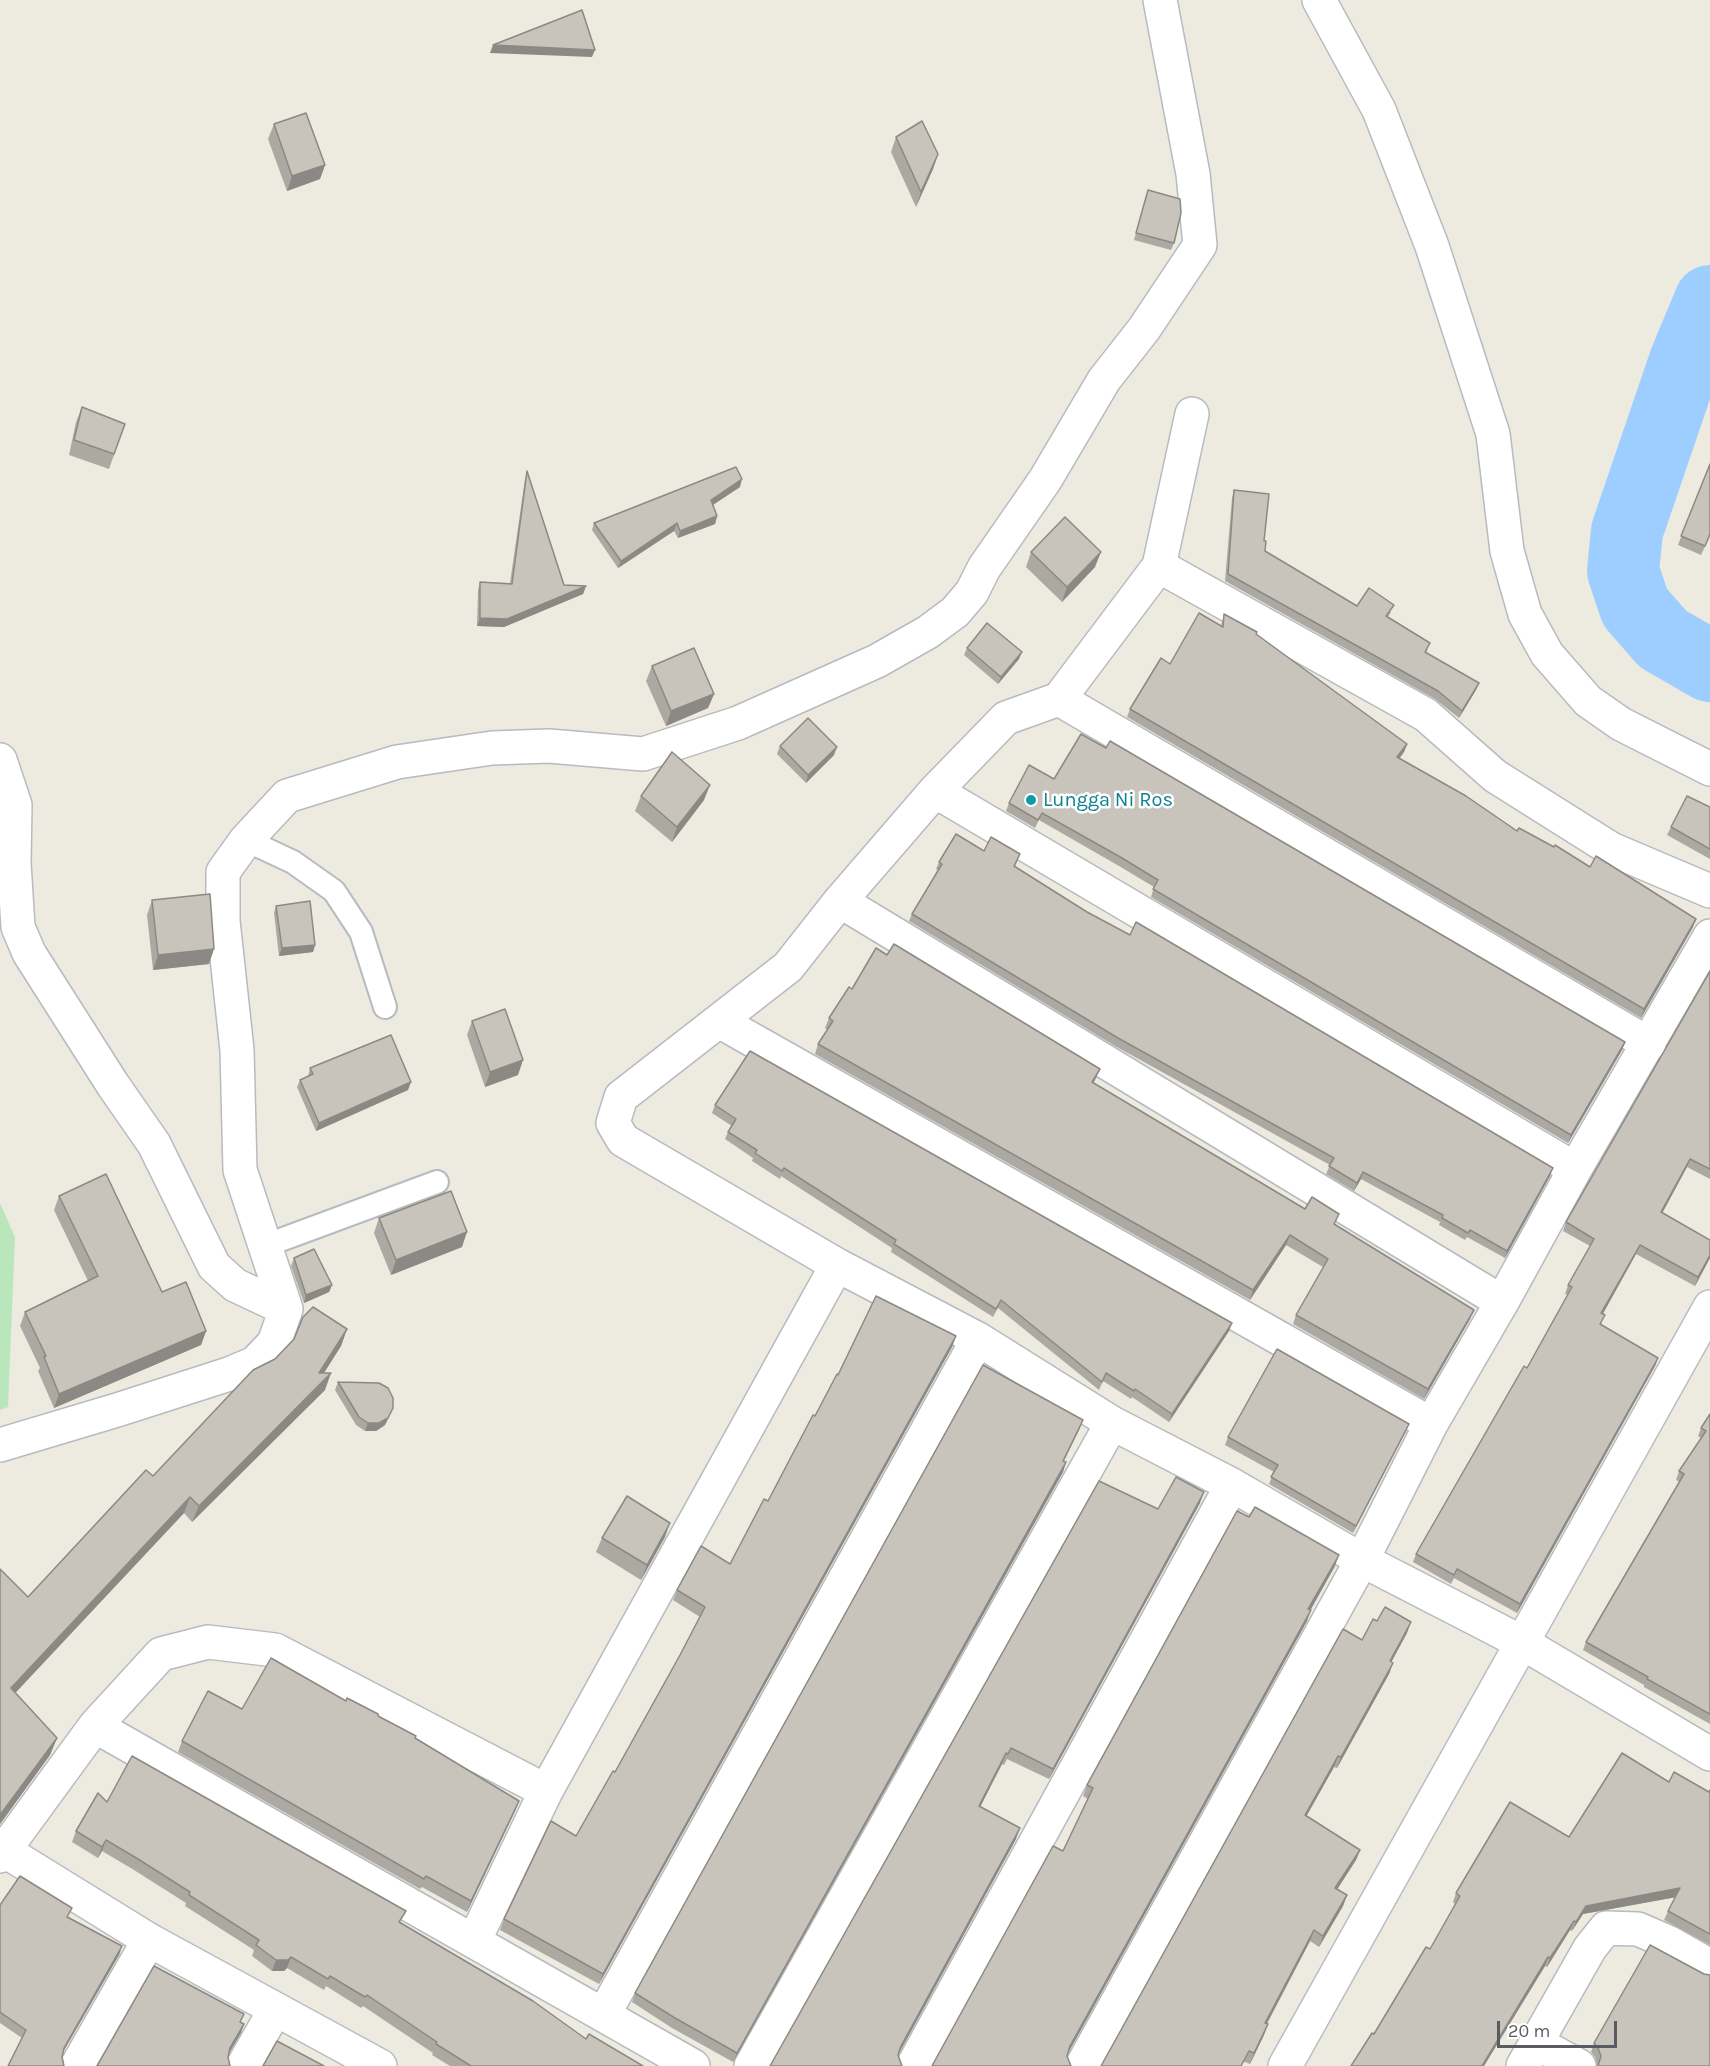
<!DOCTYPE html>
<html>
<head>
<meta charset="utf-8">
<style>
  body { margin:0 }
  #map { position:relative; width:1710px; height:2066px; overflow:hidden; background:#edebdf; font-family:Karla,sans-serif }
  canvas { display:block }
  .scale { position:absolute; left:1497px; top:2021px; width:120px; height:27px; box-sizing:border-box; border:3px solid #585c62; border-top:0; padding-left:8px; font-size:18px; line-height:21px; white-space:nowrap; color:#585c62; -webkit-text-stroke:4px #fff; paint-order:stroke }
</style>
</head>
<body>
<div id="map">
<canvas width="1710" height="2066"></canvas>
<div class="scale">20 m</div>
</div>
<script>
const context = document.querySelector('canvas').getContext('2d');
context.lineJoin = 'round';
function fill(path, color) {
  context.fillStyle = color;
  context.fill(path, 'evenodd');
}
function poly(rows) {
  const path = new Path2D();
  for (const r of rows) {
    path.moveTo(r[0], r[1]);
    for (let i = 2; i < r.length; i += 2) path.lineTo(r[i], r[i + 1]);
  }
  return path;
}
function strokePath(path, color, width, dash) {
  context.strokeStyle = color;
  context.lineWidth = width;
  context.lineCap = dash ? 'butt' : 'round';
  context.setLineDash(dash || []);
  context.stroke(path);
}
function write(font, color, halo, rows, align = 'center') {
  context.font = font + ' Karla,sans-serif';
  context.lineWidth = 5;
  context.setLineDash([]);
  context.textBaseline = 'middle';
  context.strokeStyle = halo;
  context.fillStyle = color;
  for (const [text, x, y, turn = 0] of rows) {
    context.save();
    context.translate(x, y);
    context.rotate((+turn || 0) * Math.PI / 180);
    context.textAlign = isNaN(turn) ? turn : align;
    if (halo) context.strokeText(text, 0, 0);
    context.fillText(text, 0, 0);
    context.restore();
  }
}
const green = poly([
  [0,1203,15,1237,8,1407,0,1410]
]);
const river = poly([
  [1710,301,1685,361,1627,531,1623,571,1635,607,1663,639,1710,666]
]);
const lane = poly([
  [246,840,293,862,334,891,361,932,385,1007],
  [267,1245,437,1182]
]);
const street = poly([
  [1319,0,1379,110,1432,246,1493,434,1507,551,1525,614,1547,654,1588,701,1621,724,1710,769],
  [1192,414,1159,566,1059,699,1006,718,935,791,840,901,788,967,621,1097,613,1123,623,1140,837,1265,978,1339,1112,1423,1232,1485,1362,1560,1521,1642,1710,1754],
  [1159,566,1426,715,1495,776,1611,849,1710,891],
  [1059,699,1649,1044],
  [0,760,15,805,14,863,18,927,29,953,113,1085,154,1144,214,1266,235,1285,286,1309],
  [935,791,1575,1169],
  [840,901,1502,1302],
  [719,1021,1431,1424],
  [0,1445,117,1410,229,1374,255,1363,274,1343,286,1309,240,1170,237,1050,223,921,223,872,246,840,287,796,397,762,492,748,549,746,643,754,738,723,877,661,928,632,955,612,972,592,984,568,1045,480,1104,380,1144,329,1200,245,1193,174,1160,0],
  [95,1726,693,2066],
  [0,1856,95,1726,161,1654,208,1642,275,1650,546,1791],
  [474,1941,546,1791,837,1265],
  [604,2014,978,1339],
  [1537,2043,1579,2066],
  [77,2066,149,1940],
  [243,2066,275,2010],
  [751,2066,1112,1423],
  [913,2066,1232,1485],
  [1082,2066,1362,1560,1431,1424,1502,1302,1575,1169,1710,936],
  [1523,2066,1590,1948,1606,1928,1638,1929,1670,1943,1710,1966]
]);
const secondary = poly([
  [5,1851,149,1940,380,2066],
  [1285,2066,1710,1307]
]);
const wall = poly([
  [274,124,325,165,320,179,287,191,268,139],
  [896,137,938,154,933,169,916,207,891,152],
  [1148,190,1174,243,1171,250,1134,240],
  [82,407,125,424,109,469,69,455,76,422],
  [1710,464,1710,536,1701,555,1678,545],
  [527,471,564,585,586,586,583,594,504,627,477,626,478,590,480,582,510,583,525,479],
  [740,487,713,505,717,516,715,524,678,538,674,531,618,568,592,530,594,523],
  [1234,490,1264,541,1265,551,1357,606,1391,612,1388,617,1428,650,1426,652,1476,690,1459,718,1435,699,1225,581,1232,498],
  [1031,552,1095,567,1062,602,1026,567],
  [1224,614,1256,635,1407,744,1404,752,1399,758,1517,831,1590,867,1693,927,1641,1018,1127,717,1130,709,1170,664,1221,626],
  [967,648,1019,659,998,684,964,655],
  [652,666,714,694,708,708,666,726,646,681],
  [780,746,834,755,806,783,777,754],
  [1054,779,1622,1050,1568,1143,1151,897,1154,887,1119,866,1039,820,1035,828,1006,811,1009,803],
  [641,796,704,800,672,842,635,811],
  [1710,807,1710,859,1667,835,1671,827],
  [984,851,1020,854,1015,867,1087,912,1550,1176,1505,1258,1467,1237,1465,1240,1439,1225,1440,1222,1361,1179,1354,1191,1326,1174,1330,1165,1115,1046,909,921,912,914,938,870,936,869,939,862],
  [152,900,209,964,153,970,147,915],
  [276,906,315,945,313,952,279,956,274,913],
  [1710,971,1710,1179,1687,1167,1662,1213,1710,1258,1695,1286,1636,1254,1603,1314,1601,1325,1658,1358,1655,1366,1517,1613,1454,1578,1451,1584,1413,1562,1416,1554,1527,1368,1568,1295,1565,1294,1568,1285,1590,1246,1563,1231,1566,1222],
  [852,989,1096,1078,1093,1083,1305,1209,1335,1225,1470,1319,1424,1399,1293,1324,1296,1315,1323,1267,1286,1245,1250,1300,815,1054,818,1044,828,1030,825,1028,829,1018],
  [472,1021,518,1075,485,1087,467,1035],
  [310,1068,408,1090,316,1131,297,1087,300,1080,308,1076],
  [715,1105,1232,1323,1229,1331,1169,1422,1132,1397,1131,1399,1103,1381,1099,1390,998,1308,993,1317,891,1252,892,1248,781,1176,780,1179,752,1161,753,1158,725,1139,728,1132,732,1126,712,1113],
  [59,1196,162,1292,206,1331,201,1345,54,1408,38,1371,40,1368,20,1326,25,1312,88,1281,54,1210],
  [379,1218,462,1247,391,1275,374,1233],
  [294,1258,332,1285,329,1292,304,1303,291,1266],
  [347,1329,341,1346,324,1373,325,1390,192,1522,184,1513,15,1693,57,1738,50,1755,0,1824,0,1569,28,1597,153,1476],
  [956,1336,952,1347,599,1984,500,1930,504,1919,576,1836,615,1772,680,1655,700,1617,673,1600,677,1590,730,1564,768,1501,838,1375],
  [338,1382,393,1408,385,1425,376,1431,365,1431,356,1425,335,1390],
  [1710,1414,1710,1724,1644,1687,1644,1685,1583,1650,1586,1642,1680,1482,1676,1480,1679,1471,1701,1438,1698,1436,1701,1428],
  [1083,1420,1079,1430,1064,1461,1066,1462,1063,1472,733,2062,672,2028,632,2002,635,1993],
  [1406,1431,1353,1533,1269,1484,1274,1472,1225,1445,1228,1437],
  [1200,1503,1049,1779,1007,1759,1004,1765,1002,1764,980,1807,1016,1839,899,2053,898,2055,901,2065,771,2064,1158,1509],
  [665,1537,641,1580,596,1552,602,1538],
  [1335,1566,1310,1610,1307,1621,1068,2052,1067,2056,1070,2065,933,2064,1063,1851,1088,1799,1083,1796,1087,1785],
  [1407,1633,1391,1662,1393,1663,1389,1674,1337,1768,1334,1767,1306,1816,1360,1850,1356,1860,1337,1889,1347,1895,1343,1906,1319,1947,1310,1941,1267,2024,1264,2035,1250,2064,1245,2062,1102,2064,1362,1640],
  [346,1701,378,1716,415,1738,515,1811,467,1912,422,1887,420,1889,178,1752,182,1741,242,1709],
  [1669,1782,1709,1792,1710,1790,1710,1945,1664,1920,1668,1911,1676,1897,1583,1914,1572,1931,1570,1930,1547,1967,1545,1966,1493,2051,1374,2034,1430,1949,1455,1904,1453,1902,1456,1893,1569,1837],
  [107,1802,401,1923,586,2039,643,2066,450,2066,432,2055,433,2053,363,2006,361,2008,326,1986,324,1990,287,1968,284,1971,272,1971,252,1956,254,1950,185,1906,186,1903,134,1870,102,1851,98,1858,72,1842,76,1831],
  [0,1905,69,1917,122,1946,119,1955,62,2054,22,2038,0,2023],
  [1704,1974,1710,2066,1597,2066,1595,2057,1591,2052,1594,2043]
]);
const shadedWall = poly([
  [493,45,595,50,592,57,490,53],
  [938,154,933,169,916,207,921,192],
  [325,165,320,179,287,191,292,176],
  [742,479,740,487,708,508,711,500],
  [717,516,715,524,678,538,680,531],
  [677,523,674,531,618,568,621,561],
  [1101,552,1095,567,1062,602,1067,587],
  [586,586,583,594,504,627,477,626,480,618],
  [1022,652,1019,659,998,684,1001,677],
  [1479,683,1476,690,1459,718,1462,711],
  [714,694,708,708,666,726,671,711],
  [1407,744,1404,752,1394,766,1397,757],
  [837,747,834,755,806,783,808,775],
  [710,785,704,800,672,842,677,827],
  [1696,919,1693,927,1641,1018,1644,1009],
  [315,945,313,952,279,956,282,948],
  [214,949,209,964,153,970,158,955],
  [1625,1042,1622,1050,1568,1143,1571,1135],
  [523,1060,518,1075,485,1087,490,1072],
  [1100,1069,1096,1078,1088,1092,1092,1082],
  [411,1082,408,1090,316,1131,319,1123],
  [1690,1159,1687,1167,1658,1221,1661,1212],
  [1553,1168,1550,1176,1505,1258,1507,1251],
  [1363,1172,1361,1179,1354,1191,1357,1183],
  [467,1232,462,1247,391,1275,396,1260],
  [1290,1235,1286,1245,1250,1300,1253,1290],
  [1640,1245,1636,1254,1598,1322,1601,1313],
  [1710,1255,1710,1258,1695,1286,1698,1277],
  [332,1285,329,1292,304,1303,306,1295],
  [1474,1310,1470,1319,1424,1399,1428,1389],
  [1232,1323,1229,1331,1169,1422,1172,1414],
  [347,1329,341,1346,313,1390,319,1373],
  [206,1331,201,1345,54,1408,59,1394],
  [956,1336,952,1347,599,1984,603,1974],
  [1658,1358,1655,1366,1517,1613,1520,1604],
  [331,1373,325,1390,192,1522,199,1506],
  [393,1408,385,1425,376,1431,365,1431,368,1423],
  [1083,1420,1079,1430,1059,1470,1063,1461],
  [1409,1424,1406,1431,1353,1533,1356,1526],
  [1066,1462,1063,1472,733,2062,737,2053],
  [1204,1492,1200,1503,1049,1779,1053,1769],
  [190,1497,184,1513,5,1704,11,1688],
  [670,1523,665,1537,641,1580,647,1565],
  [1339,1555,1335,1566,1305,1620,1308,1609],
  [1311,1610,1307,1621,1066,2057,1070,2046],
  [1411,1622,1407,1633,1386,1672,1390,1661],
  [1393,1663,1389,1674,1337,1768,1341,1757],
  [57,1738,50,1755,0,1824,0,1815],
  [1006,1753,1002,1764,975,1817,979,1806],
  [1338,1756,1334,1767,1301,1826,1305,1815],
  [519,1801,515,1811,467,1912,471,1901],
  [1020,1828,1016,1839,897,2057,901,2046],
  [106,1840,102,1851,98,1858,102,1847],
  [1360,1850,1356,1860,1331,1899,1335,1888],
  [1680,1888,1677,1897,1583,1914,1572,1931,1576,1922,1586,1906],
  [1347,1895,1343,1906,1319,1947,1323,1936],
  [1574,1921,1570,1930,1547,1967,1550,1958],
  [1314,1930,1310,1941,1261,2034,1265,2023],
  [122,1946,119,1955,60,2057,64,2048],
  [291,1957,287,1968,284,1971,272,1971,276,1960],
  [1548,1957,1545,1966,1484,2066,1482,2066],
  [244,2024,241,2033,227,2057,230,2048],
  [1268,2024,1264,2035,1250,2064,1254,2053]
]);
const building = poly([
  [582,10,595,50,493,45,582,10],
  [306,113,325,165,292,176,274,124,306,113],
  [922,121,938,154,921,192,896,137,922,121],
  [1148,190,1180,199,1181,213,1174,243,1136,233,1148,190],
  [82,407,125,424,114,454,74,440,82,407],
  [1710,464,1710,534,1705,546,1681,536,1710,464],
  [736,467,742,479,711,500,717,516,680,531,677,523,621,561,594,523,736,467],
  [527,471,564,585,586,586,507,619,480,618,480,582,512,584,527,471],
  [1234,490,1269,494,1264,541,1266,541,1265,551,1357,606,1369,588,1394,605,1386,616,1430,643,1425,652,1479,683,1462,711,1438,691,1228,574,1234,490],
  [1065,517,1101,552,1067,587,1031,552,1065,517],
  [1199,613,1223,627,1224,614,1257,632,1256,634,1407,744,1397,757,1466,796,1517,831,1519,828,1554,847,1555,845,1590,867,1596,856,1696,919,1644,1009,1130,709,1161,658,1170,664,1199,613],
  [987,623,1022,652,1001,677,967,648,987,623],
  [694,648,714,694,671,711,652,666,694,648],
  [808,718,837,747,808,775,780,746,808,718],
  [1081,734,1106,748,1110,741,1625,1042,1571,1135,1153,889,1158,880,1122,858,1042,813,1038,820,1009,803,1029,765,1054,779,1081,734],
  [672,752,710,785,677,827,641,796,672,752],
  [1687,796,1710,807,1710,849,1671,827,1687,796],
  [956,834,984,851,991,837,1020,854,1014,866,1087,912,1130,935,1136,922,1553,1168,1507,1251,1470,1230,1468,1233,1442,1218,1443,1215,1363,1172,1357,1183,1329,1166,1334,1158,1118,1038,912,914,942,864,939,862,956,834],
  [210,894,214,949,158,955,152,900,210,894],
  [310,901,315,945,282,948,276,906,310,901],
  [894,944,1100,1069,1092,1082,1305,1209,1312,1197,1339,1214,1334,1224,1474,1310,1428,1389,1296,1315,1328,1259,1290,1235,1253,1290,818,1044,833,1021,829,1018,849,987,852,989,876,948,887,955,894,944],
  [1710,971,1710,1169,1690,1159,1661,1212,1710,1240,1710,1255,1698,1277,1640,1245,1601,1313,1605,1315,1600,1324,1658,1358,1520,1604,1457,1569,1454,1575,1416,1554,1524,1366,1527,1368,1572,1287,1568,1285,1594,1239,1566,1222,1710,971],
  [505,1009,523,1060,490,1072,472,1021,505,1009],
  [391,1035,411,1082,319,1123,300,1080,313,1074,310,1068,391,1035],
  [750,1051,1232,1323,1172,1414,1135,1389,1134,1391,1106,1373,1102,1382,1001,1300,996,1309,894,1244,896,1240,784,1168,782,1171,755,1153,757,1150,728,1132,736,1119,715,1105,750,1051],
  [106,1174,162,1292,186,1282,206,1331,59,1394,44,1357,46,1356,25,1312,98,1276,59,1196,106,1174],
  [451,1191,467,1232,396,1260,379,1218,451,1191],
  [314,1249,332,1285,306,1295,294,1258,314,1249],
  [876,1296,956,1336,603,1974,504,1919,551,1821,576,1836,613,1771,615,1772,680,1655,705,1607,677,1590,701,1546,730,1564,764,1499,768,1501,813,1415,815,1416,837,1374,838,1375,876,1296],
  [313,1307,347,1329,319,1373,331,1373,199,1506,190,1497,11,1688,57,1738,0,1815,0,1569,28,1597,146,1470,153,1476,253,1370,275,1359,294,1339,303,1317,313,1307],
  [1277,1349,1409,1424,1356,1526,1271,1477,1278,1465,1228,1437,1277,1349],
  [983,1365,1083,1420,1063,1461,1066,1462,737,2053,675,2018,635,1993,983,1365],
  [338,1382,379,1383,388,1388,393,1398,393,1408,388,1418,379,1423,368,1423,359,1417,338,1382],
  [1710,1414,1710,1714,1647,1679,1648,1677,1586,1642,1684,1474,1679,1471,1706,1431,1701,1428,1710,1414],
  [1176,1477,1204,1492,1053,1769,1011,1748,1008,1754,1006,1753,979,1806,1020,1828,901,2046,898,2055,902,2066,770,2066,1099,1481,1158,1509,1176,1477],
  [627,1496,670,1523,647,1565,602,1538,627,1496],
  [1255,1507,1339,1555,1308,1609,1311,1610,1070,2046,1067,2056,1071,2066,932,2066,933,2064,1053,1846,1063,1851,1093,1788,1087,1785,1237,1511,1249,1517,1255,1507],
  [1385,1607,1411,1622,1390,1661,1393,1663,1341,1757,1338,1756,1305,1815,1360,1850,1335,1888,1347,1895,1323,1936,1314,1930,1265,2023,1268,2024,1254,2053,1249,2051,1241,2066,1101,2066,1343,1629,1362,1640,1373,1619,1377,1621,1385,1607],
  [271,1658,346,1701,347,1698,378,1714,378,1716,416,1736,415,1738,519,1801,471,1901,426,1876,424,1879,182,1741,208,1691,242,1709,271,1658],
  [1622,1753,1669,1782,1674,1772,1709,1792,1710,1790,1710,1934,1668,1911,1680,1888,1586,1906,1576,1922,1574,1921,1550,1958,1548,1957,1482,2066,1351,2066,1372,2033,1374,2034,1426,1947,1430,1949,1460,1896,1456,1893,1510,1802,1569,1837,1622,1753],
  [132,1756,406,1911,399,1922,533,2001,586,2039,589,2034,643,2066,471,2066,436,2044,437,2042,367,1995,365,1997,330,1976,328,1979,291,1957,288,1960,276,1960,256,1945,259,1940,189,1895,190,1892,138,1859,106,1840,102,1847,76,1831,98,1793,107,1802,132,1756],
  [20,1876,72,1908,67,1917,122,1946,64,2048,62,2057,64,2066,8,2066,26,2030,0,2012,0,1905,20,1876],
  [1650,1945,1704,1974,1710,1975,1710,2066,1598,2066,1601,2056,1598,2048,1594,2043,1650,1945],
  [154,1966,244,2014,240,2022,244,2024,230,2048,228,2057,230,2066,97,2066,154,1966],
  [277,2041,324,2066,263,2066,277,2041]
]);
const markers = [
  [1031,800,6,"#0f9aa8"]
];
const cultureNames = [
  ["Lungga Ni Ros",1043,800]
];
fill(green, '#b9e7bb');
strokePath(river, '#9dceff', 72);
strokePath(lane, '#b7bac0', 26);
strokePath(street, '#b7bac0', 36);
strokePath(secondary, '#babdc5', 36);
strokePath(lane, '#fff', 22);
strokePath(street, '#fff', 33);
strokePath(secondary, '#fff', 33);
fill(wall, '#aca9a2');
fill(shadedWall, '#8c8984');
fill(building, '#c8c4bc');
strokePath(building, '#8c8984', 1.5);
for (const [x, y, r, color] of markers) {
  const dot = new Path2D();
  dot.arc(x, y, r, 0, 2 * Math.PI);
  context.fillStyle = color;
  context.fill(dot);
  strokePath(dot, '#fff', 2);
}
write('20px', '#0d838f', '#fff', cultureNames, 'left');
</script>
</body>
</html>
